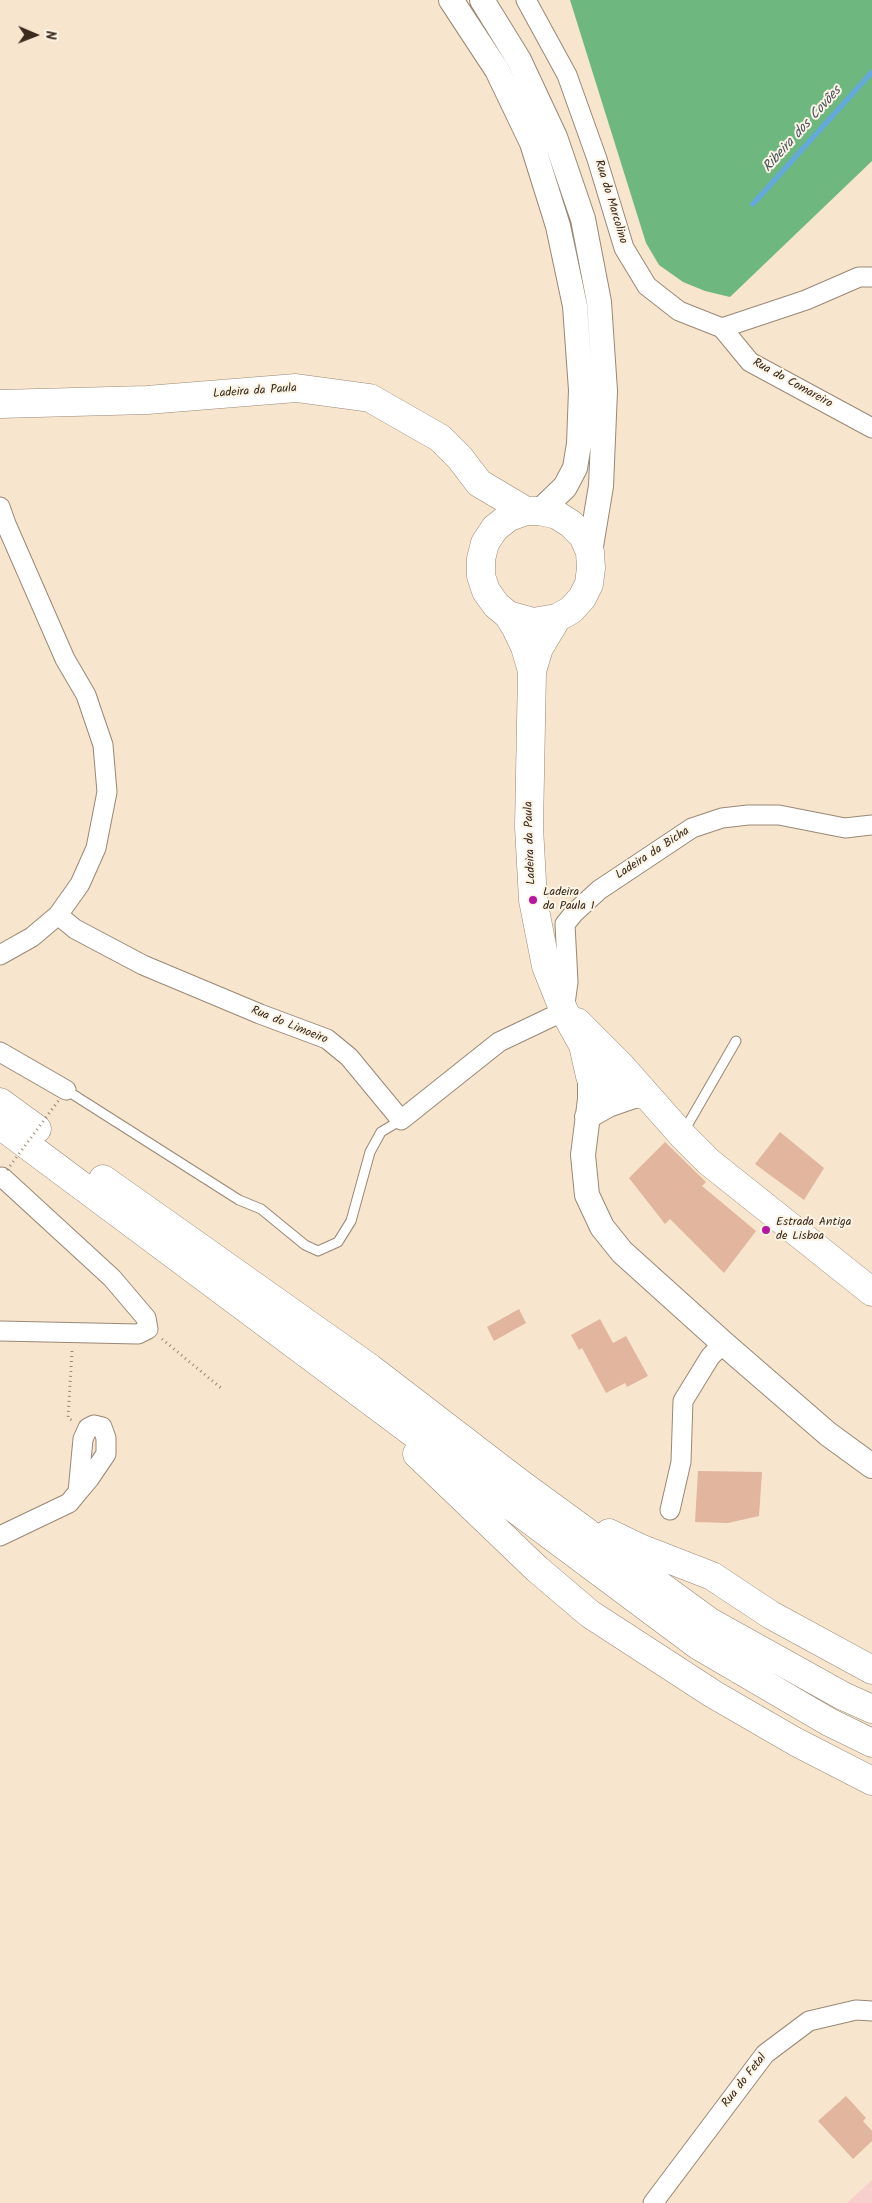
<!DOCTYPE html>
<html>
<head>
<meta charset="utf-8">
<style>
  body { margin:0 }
  #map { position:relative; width:872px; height:2203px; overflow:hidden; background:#f7e5cd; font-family:Kalam,sans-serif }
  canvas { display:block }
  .north { position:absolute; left:10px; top:10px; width:50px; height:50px; -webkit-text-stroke:4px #fcf5e5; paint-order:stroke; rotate:91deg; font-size:14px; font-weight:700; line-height:20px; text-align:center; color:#3b2a1e }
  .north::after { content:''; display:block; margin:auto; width:18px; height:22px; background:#3b2a1e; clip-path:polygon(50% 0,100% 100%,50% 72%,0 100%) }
</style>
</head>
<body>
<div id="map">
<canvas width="872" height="2203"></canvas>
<div class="north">N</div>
</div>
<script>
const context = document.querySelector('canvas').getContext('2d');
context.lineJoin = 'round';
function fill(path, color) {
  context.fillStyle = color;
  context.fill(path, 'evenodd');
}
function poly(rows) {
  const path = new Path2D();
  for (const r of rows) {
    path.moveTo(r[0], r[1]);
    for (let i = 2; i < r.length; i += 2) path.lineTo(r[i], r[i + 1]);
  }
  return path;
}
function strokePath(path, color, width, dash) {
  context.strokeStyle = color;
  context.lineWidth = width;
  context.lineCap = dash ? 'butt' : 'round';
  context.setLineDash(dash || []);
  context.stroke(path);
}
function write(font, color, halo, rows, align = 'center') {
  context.font = font + ' Kalam,sans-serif';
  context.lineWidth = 4;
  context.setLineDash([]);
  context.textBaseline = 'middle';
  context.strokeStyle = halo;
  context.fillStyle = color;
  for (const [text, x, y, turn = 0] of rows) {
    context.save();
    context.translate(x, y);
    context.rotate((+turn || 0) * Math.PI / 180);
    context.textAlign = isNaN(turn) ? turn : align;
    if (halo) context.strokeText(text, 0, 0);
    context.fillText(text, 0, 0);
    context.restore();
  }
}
const built = poly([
  [872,2180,872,2203,847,2203]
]);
const forest = poly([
  [570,0,872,0,872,161,730,297,705,291,683,282,659,265,646,243]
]);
const stream = poly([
  [753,204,872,72]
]);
const building = poly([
  [780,1132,824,1168,804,1200,755,1164],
  [665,1142,706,1182,702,1186,756,1231,724,1273,670,1219,665,1224,629,1178],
  [519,1309,526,1323,494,1341,487,1327],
  [600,1319,613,1343,626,1336,648,1376,627,1387,625,1383,606,1393,582,1348,579,1350,571,1335],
  [698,1471,762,1472,759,1516,728,1523,695,1522],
  [846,2096,866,2118,863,2121,872,2131,872,2141,853,2159,818,2121]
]);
const path = poly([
  [162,1339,221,1388],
  [72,1351,68,1418,73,1421]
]);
const service = poly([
  [66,1090,239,1200,261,1209,305,1245,318,1251,338,1242,351,1221,370,1152,381,1132,401,1120],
  [684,1131,736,1041]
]);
const minor = poly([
  [526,0,567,75,597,159,624,248,647,286,679,311,722,328,806,300,859,277,872,277],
  [722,328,750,362,872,428],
  [0,507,6,524,65,659,86,695,103,745,107,792,96,848,80,884,58,915,32,937,0,955],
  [58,915,75,929,143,965,260,1014,327,1039,349,1057,401,1120,499,1042,564,1011,568,982,565,924,574,913,599,890,692,828,722,818,748,815,779,815,845,828,872,825],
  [0,1052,66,1090],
  [0,1331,138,1334,148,1329,146,1318,112,1278,2,1177],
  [670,1510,681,1462,683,1401,710,1357,723,1343],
  [0,1536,69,1503,78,1492,89,1479,106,1454,106,1438,102,1427,94,1425,88,1428,83,1439,78,1492],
  [653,2203,765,2054,809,2021,856,2010,872,2011]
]);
const tertiary = poly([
  [451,0,497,70,532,143,558,226,575,306,581,390,579,444,575,468,565,487,540,511],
  [482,0,519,60,555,137,583,219,599,302,605,391,601,486,590,552],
  [605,1068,590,1076,590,1099,583,1155,587,1195,602,1227,622,1252,723,1343,828,1434,872,1466],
  [587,1117,608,1105,637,1095]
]);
const primary = poly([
  [0,404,147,400,296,388,370,398,440,438,460,458,479,483,526,511],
  [508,615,533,622,557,618,571,610,582,598,589,584,591,568,590,552,583,536,571,524,557,515,540,511,526,511,509,517,495,528,485,543,481,559,481,576,486,591,496,605,508,615,516,628,525,647,532,671],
  [557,618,539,648,532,671,529,827,533,900,546,966,564,1011,583,1045,590,1076,604,1084,647,1096],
  [577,1022,621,1066,682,1135,709,1162,872,1292]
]);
const trunk = poly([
  [0,1102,37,1129],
  [0,1125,699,1646,829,1722,872,1743],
  [103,1179,370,1368,521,1484,710,1622,843,1696,872,1709],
  [417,1454,537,1569,590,1614,713,1694,796,1742,872,1781],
  [609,1533,640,1548,712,1576,771,1615,872,1670]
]);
const pathBridge = poly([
  [7,1170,59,1100]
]);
const markers = [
  [533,900,5,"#b5179e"],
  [766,1230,5,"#b5179e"]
];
const streetNames = [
  ["Rua do Marcolino",610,202,73],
  ["Rua do Comareiro",792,384,29],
  ["Ladeira da Paula",255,392,-4],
  ["Ladeira da Paula",531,843,-92],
  ["Ladeira da Bicha",653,854,-33],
  ["Rua do Limoeiro",289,1026,22],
  ["Rua do Fetal",745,2081,-52]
];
const poiNames = [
  ["Ladeira",543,893],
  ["da Paula 1",543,907],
  ["Estrada Antiga",776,1223],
  ["de Lisboa",776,1237]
];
const waterNames = [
  ["Ribeira dos Covões",803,130,-48]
];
fill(built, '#f7d0cd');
fill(forest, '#6eb880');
strokePath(stream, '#63a9d9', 5.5);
fill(building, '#e2b59e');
strokePath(service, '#998876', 11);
strokePath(minor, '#998876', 21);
strokePath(tertiary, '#998876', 26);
strokePath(primary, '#998876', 29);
strokePath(trunk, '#998876', 29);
strokePath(path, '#998876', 3, [1, 4]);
strokePath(service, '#fff', 9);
strokePath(minor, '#fff', 19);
strokePath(tertiary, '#fff', 24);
strokePath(primary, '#fff', 28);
strokePath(trunk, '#fff', 28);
strokePath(pathBridge, '#998876', 3, [1, 4]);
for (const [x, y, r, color] of markers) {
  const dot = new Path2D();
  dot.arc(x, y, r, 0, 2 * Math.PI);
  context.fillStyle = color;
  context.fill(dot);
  strokePath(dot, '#fcf5e5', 2);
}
write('12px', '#3b2a1e', '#fcf5e5', streetNames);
write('12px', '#3b2a1e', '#fcf5e5', poiNames, 'left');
write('italic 14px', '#49565f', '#fcf5e5', waterNames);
</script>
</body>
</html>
